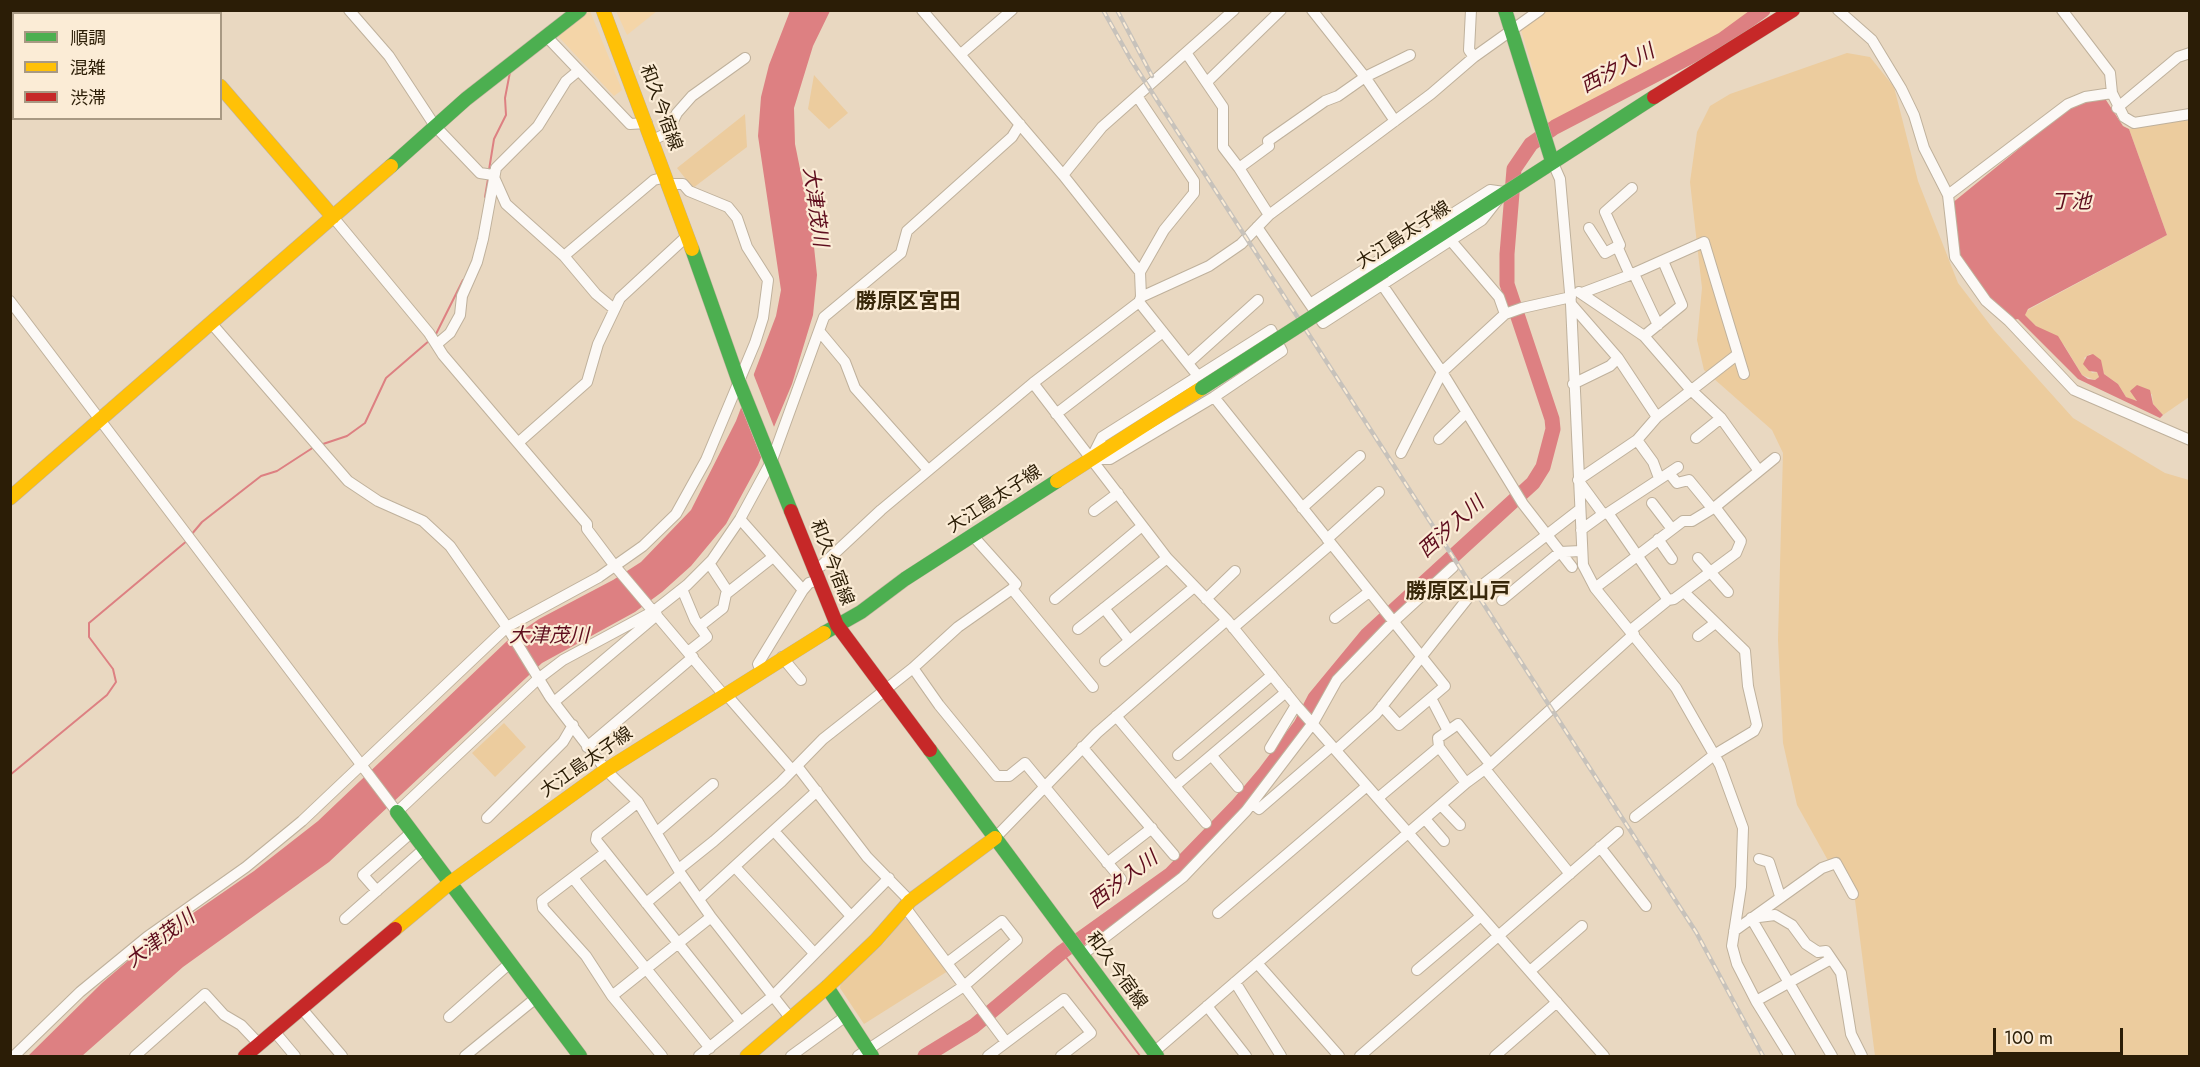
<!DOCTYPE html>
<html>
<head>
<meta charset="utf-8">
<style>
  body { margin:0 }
  #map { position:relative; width:2200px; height:1067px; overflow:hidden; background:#e9d8c1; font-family:Jost,"Noto Sans JP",sans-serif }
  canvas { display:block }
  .frame { position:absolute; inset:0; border:12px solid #2b1d06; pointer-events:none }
  .legend { position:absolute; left:12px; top:12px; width:210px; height:108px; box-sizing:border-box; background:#fbecd6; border:2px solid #a89983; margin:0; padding:8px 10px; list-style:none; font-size:18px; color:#2b1d06 }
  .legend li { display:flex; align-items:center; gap:12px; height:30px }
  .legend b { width:30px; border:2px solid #a89983 }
  .scale { position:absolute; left:1993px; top:1028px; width:130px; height:27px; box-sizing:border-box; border:3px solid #2b1d06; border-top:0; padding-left:8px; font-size:18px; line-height:21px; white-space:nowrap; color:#2b1d06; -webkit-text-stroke:4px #fbecd6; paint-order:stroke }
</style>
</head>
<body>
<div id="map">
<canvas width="2200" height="1067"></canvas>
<div class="frame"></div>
<ul class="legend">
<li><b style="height:8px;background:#4caf50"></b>順調</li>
<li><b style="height:8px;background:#ffc107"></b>混雑</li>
<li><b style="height:8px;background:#c62828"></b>渋滞</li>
</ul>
<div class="scale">100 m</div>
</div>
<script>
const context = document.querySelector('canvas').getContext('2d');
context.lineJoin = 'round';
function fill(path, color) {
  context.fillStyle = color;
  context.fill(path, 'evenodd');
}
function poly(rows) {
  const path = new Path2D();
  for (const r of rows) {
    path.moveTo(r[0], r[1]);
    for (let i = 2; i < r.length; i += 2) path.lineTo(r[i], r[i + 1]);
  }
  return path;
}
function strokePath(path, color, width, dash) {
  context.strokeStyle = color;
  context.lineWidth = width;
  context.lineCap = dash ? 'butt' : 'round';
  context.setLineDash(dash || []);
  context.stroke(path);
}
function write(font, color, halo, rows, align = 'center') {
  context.font = font + ' Jost,"Noto Sans JP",sans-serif';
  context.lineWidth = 4.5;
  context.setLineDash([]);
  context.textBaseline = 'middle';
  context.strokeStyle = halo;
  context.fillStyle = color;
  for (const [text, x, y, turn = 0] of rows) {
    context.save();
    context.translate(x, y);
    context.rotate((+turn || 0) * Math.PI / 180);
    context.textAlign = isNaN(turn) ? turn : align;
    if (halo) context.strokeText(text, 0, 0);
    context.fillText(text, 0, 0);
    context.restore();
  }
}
const built = poly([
  [586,11,590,11,622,90,614,96,556,34],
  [616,11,657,11,627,35],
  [1546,11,1755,11,1744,23,1716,39,1550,128,1521,30]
]);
const green = poly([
  [1847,53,1870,57,1894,87,1918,181,1958,283,1994,330,2073,418,2165,473,2189,480,2189,1056,1875,1056,1855,900,1830,864,1797,805,1783,743,1778,640,1783,453,1772,430,1704,370,1697,340,1702,288,1690,182,1697,132,1710,106,1730,94],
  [814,75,848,113,829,129,808,109],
  [745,114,747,147,693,188,677,168],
  [2179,121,2189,121,2189,397,2163,415,2153,404,2152,394,2134,401,2126,397,2118,384,2104,374,2101,364,2090,354,2084,358,2092,373,2097,372,2099,377,2095,380,2082,375,2064,345,2036,326,2024,315,2028,310,2167,235,2129,129],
  [504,723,526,747,495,777,472,753],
  [903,919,909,919,948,971,864,1024,840,988,841,980,884,943]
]);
const water = poly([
  [790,11,830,11,813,46,794,108,795,144,812,228,817,275,813,315,792,384,758,465,726,524,691,566,662,592,635,612,542,663,329,862,183,967,82,1056,28,1056,102,983,144,947,254,871,318,821,507,641,539,619,613,580,641,562,691,510,736,421,776,316,781,290,758,136,761,97,769,65],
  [2093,100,2106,100,2123,126,2129,129,2167,235,2028,309,2025,315,2036,326,2058,336,2082,375,2088,379,2095,380,2099,377,2097,372,2089,371,2083,364,2087,356,2093,354,2101,360,2104,374,2118,384,2126,397,2137,401,2130,391,2137,385,2150,390,2153,404,2163,415,2160,418,2078,379,2018,319,2013,320,1988,298,1957,255,1951,204,2069,108]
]);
const pier = poly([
  [753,373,776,432,763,462,740,404]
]);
const stream = poly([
  [489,170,494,139,506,115,505,98,510,72],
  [485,197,488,179],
  [435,336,463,280],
  [323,444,347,436,365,423,386,378,430,340],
  [191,535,202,522,261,476,277,471,314,447],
  [10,775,107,695,116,682,113,669,89,637,89,623,188,540],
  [1062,952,1140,1056]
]);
const river = poly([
  [925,1056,974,1026,1062,952,1171,874,1237,806,1265,773,1301,725,1315,698,1367,635,1533,483,1543,467,1553,429,1552,419,1507,284,1507,254,1514,169,1531,144,1555,127,1722,40,1763,10]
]);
const street = poly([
  [349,10,389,56,435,126,480,173,493,175,506,204,564,256,654,180,666,177],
  [922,10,1063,175,1140,272,1141,297,1139,302,1198,376],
  [1312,10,1365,77,1395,121],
  [1471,10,1469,50,1474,57],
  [1838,10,1872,40,1901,88,1914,115,1924,148,1948,195,1955,257,1986,301,2009,321,2074,390,2190,440],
  [2062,10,2110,73,2112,93,2124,117,2134,123,2190,114],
  [547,37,630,124,647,123],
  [961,54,1012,10],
  [1187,54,1223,107,1223,147,1239,168,1269,215],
  [1208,81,1281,10],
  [1137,96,1194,181,1194,193,1164,230,1140,272],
  [2117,108,2178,57,2190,53],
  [653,140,667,133,677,113,692,96,745,58],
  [1552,161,1560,179,1571,304,1583,565,1595,588,1676,688,1720,765,1743,828,1741,887,1732,946,1737,964,1756,1001,1790,1056],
  [1239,168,1269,146,1268,141,1325,101,1338,96,1365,77,1410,55],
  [1063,175,1102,127,1234,10],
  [1948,195,2068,104,2085,97,2112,93],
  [333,217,429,333,443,355,587,524,587,529,614,565,723,694],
  [1257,227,1323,323,1482,220,1504,192,1490,190,1310,304],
  [1589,228,1605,253,1620,245,1605,212,1632,188],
  [1452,242,1499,297,1505,314],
  [1617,246,1630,275],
  [564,256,596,294,614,309],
  [1634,274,1658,325],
  [1383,286,1442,372,1523,504,1572,567],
  [1579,292,1644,336,1690,389,1721,418,1759,471],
  [1582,293,1630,275,1704,242,1744,374],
  [1141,297,1209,266,1241,244,1269,215,1431,94,1474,57,1540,10],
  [10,301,397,812,538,679,563,660,654,611,687,585,712,560,740,519,772,460,824,317,901,253,907,231,1012,137,1020,124],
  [1571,304,1618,358,1657,417],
  [212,324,348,481,378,501,423,521,450,546,507,627,550,697,606,770,638,802,681,874,711,917,791,1019],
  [1271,330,1282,351,1214,397,1110,459,1091,459,1102,437,1271,330],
  [820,332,845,362,855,388,928,470],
  [1644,336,1682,305,1663,261],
  [437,344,450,333,460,315,462,296,477,262,483,239,496,168,538,126,566,81,578,71],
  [1188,363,1258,300],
  [1033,383,1167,558,1227,620,1296,705,1604,1056],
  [1573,384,1610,366,1618,358],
  [1214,397,1445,686,1399,725,1382,706],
  [1056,414,1163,332],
  [1696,438,1721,418],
  [1439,439,1466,413],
  [1637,440,1653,462,1659,478],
  [519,442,587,382,598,344,620,298,686,237],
  [1401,453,1442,372,1505,314,1522,308,1571,297],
  [1670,474,1677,483,1689,480,1712,508],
  [1652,503,1672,529],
  [1715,507,1741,541,1736,553,1674,599,1668,600,1608,513,1603,514,1578,480,1637,440,1657,417,1738,354],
  [1302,508,1360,456],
  [1094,511,1118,493],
  [1608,513,1678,467],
  [740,519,803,590],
  [1581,530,1603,514],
  [1327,539,1379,492],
  [1658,539,1672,559],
  [1698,558,1728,592],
  [709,563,728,592],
  [814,569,821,566,881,510,1033,383,1139,302],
  [1595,588,1683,521,1692,521,1715,507,1775,458],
  [682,589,695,620,707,637,688,652],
  [1012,589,1093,687],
  [1055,599,1142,526],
  [1206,599,1235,571],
  [1502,600,1560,552,1581,551],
  [1104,608,1129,640],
  [1335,618,1369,592],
  [700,626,723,608,726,594,773,557],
  [1233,628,1331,544],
  [1078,629,1167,558],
  [1631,630,1668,600],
  [1698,636,1714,624],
  [782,657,801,680],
  [1105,661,1193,588],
  [913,668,939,705,997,776,1009,776,1025,763,1121,879],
  [761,671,758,664,803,590,809,583,818,580],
  [725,693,792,770],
  [1431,698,1448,731],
  [554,702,657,615],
  [1116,716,1206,823],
  [587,747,693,657],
  [1082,747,1174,855],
  [1270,748,1296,705],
  [1336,750,1376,714,1472,593,1579,510],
  [1178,755,1272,675],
  [1212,756,1238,787],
  [797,766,867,857,910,901],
  [1485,769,1570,874],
  [1466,783,1439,747,1438,738,1458,724,1490,764],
  [1175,786,1286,692],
  [1378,798,1439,747],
  [638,802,597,835,596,840,741,1022],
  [1252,803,1259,809,1332,746],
  [1441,805,1460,825],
  [1635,817,1714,755,1754,731,1757,725,1748,686,1745,651,1684,592],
  [487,818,563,742,573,725],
  [1425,819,1444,841],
  [774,831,850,915],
  [657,832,713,784],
  [995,838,1097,733,1227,620],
  [1600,847,1646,906],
  [605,853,542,901,543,908,586,956,612,996,662,1056],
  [1759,859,1769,862,1780,896],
  [1107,863,1152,828],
  [735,867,814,953],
  [679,869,714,841,781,782,823,739,913,668,958,627,1012,589,1016,584,973,536],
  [573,878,710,1048],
  [377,891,363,875,412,832],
  [699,899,817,791],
  [646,903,681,874],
  [905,907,1006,1042],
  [1218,913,1367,786],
  [345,919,424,849],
  [1734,931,1822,868,1836,863,1853,894],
  [1082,955,1183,877,1246,811,1313,723,1337,680,1393,622,1453,567],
  [1257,963,1339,1056],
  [1417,970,1481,916],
  [1530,971,1582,926],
  [1235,982,1281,1056],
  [612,996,711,917],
  [1756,1001,1831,959],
  [1207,1006,1246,1056],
  [302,1009,342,1056],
  [449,1017,510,963],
  [274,1031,295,1056],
  [1154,1052,1466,783,1485,769,1634,634],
  [14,1056,80,992,147,937,246,867,302,821,507,627,599,577,643,546,676,514,706,460,755,343,763,318,768,280,747,247,737,218,728,207,689,191,683,184,668,184],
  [135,1056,205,994,224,1015,241,1025,259,1044],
  [465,1056,536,998],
  [699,1056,773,996,889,878],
  [791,1056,846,1016],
  [858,1056,964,986,1017,940,1002,921,947,963],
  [988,1056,1064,999,1091,1033,1061,1056],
  [1360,1056,1618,832],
  [1495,1056,1557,1002],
  [1832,1056,1751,918,1775,915,1792,925,1806,944,1818,952,1826,951,1841,973,1851,1034,1862,1056]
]);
const fast = poly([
  [156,10,158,14],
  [1505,10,1552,161],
  [391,166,466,99,580,10],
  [692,249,739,382,791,511],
  [1384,271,1654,97],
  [824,633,861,612,905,579,1057,481],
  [930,750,1157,1056],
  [397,812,580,1056],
  [827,987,872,1056]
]);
const slow = poly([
  [603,10,692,249],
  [220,86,333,217],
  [1057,481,1202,388],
  [10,498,391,166],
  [395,929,450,883,606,770,824,633],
  [747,1056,827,987,876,940,910,901,995,838]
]);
const jam = poly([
  [1654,97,1793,10],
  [791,511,837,625,930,750],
  [245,1056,395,929]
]);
const rail = poly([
  [1103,10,1131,60,1696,932,1763,1056],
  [1117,10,1152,76]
]);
const fastBridge = poly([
  [1202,388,1384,271]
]);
const streetNames = [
  ["和久今宿線",660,108,70],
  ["大江島太子線",1404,236,-33],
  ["大江島太子線",995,500,-33],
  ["和久今宿線",831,563,69],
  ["大江島太子線",587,763,-35],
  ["和久今宿線",1116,971,54]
];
const waterNames = [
  ["西汐入川",1618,70,-28],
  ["丁池",2071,203],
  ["大津茂川",814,207,82],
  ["西汐入川",1452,528,-42],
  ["大津茂川",549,637],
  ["西汐入川",1124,881,-37],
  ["大津茂川",161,940,-37]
];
const quarterNames = [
  ["勝原区宮田",908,303],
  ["勝原区山戸",1458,593]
];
fill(built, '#f4d5a8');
fill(green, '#eccc9e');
fill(water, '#dd8082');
fill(pier, '#e9d8c1');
strokePath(stream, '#dd8082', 2);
strokePath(river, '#dd8082', 15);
strokePath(street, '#bfb19c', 12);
strokePath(fast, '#bfb19c', 15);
strokePath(slow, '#bfb19c', 15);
strokePath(jam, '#bfb19c', 15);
strokePath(street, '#fcf9f6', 10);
strokePath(fast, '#4caf50', 14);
strokePath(slow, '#ffc107', 14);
strokePath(jam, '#c62828', 14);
strokePath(rail, '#c7c2bb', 4.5);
strokePath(rail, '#fbecd6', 2, [7]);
strokePath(fastBridge, '#bfb19c', 15, []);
strokePath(fastBridge, '#4caf50', 14);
write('18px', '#2b1d06', '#fbecd6', streetNames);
write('italic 20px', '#5e0d1d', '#fbecd6', waterNames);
write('bold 21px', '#39280b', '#fbecd6', quarterNames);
</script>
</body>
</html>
